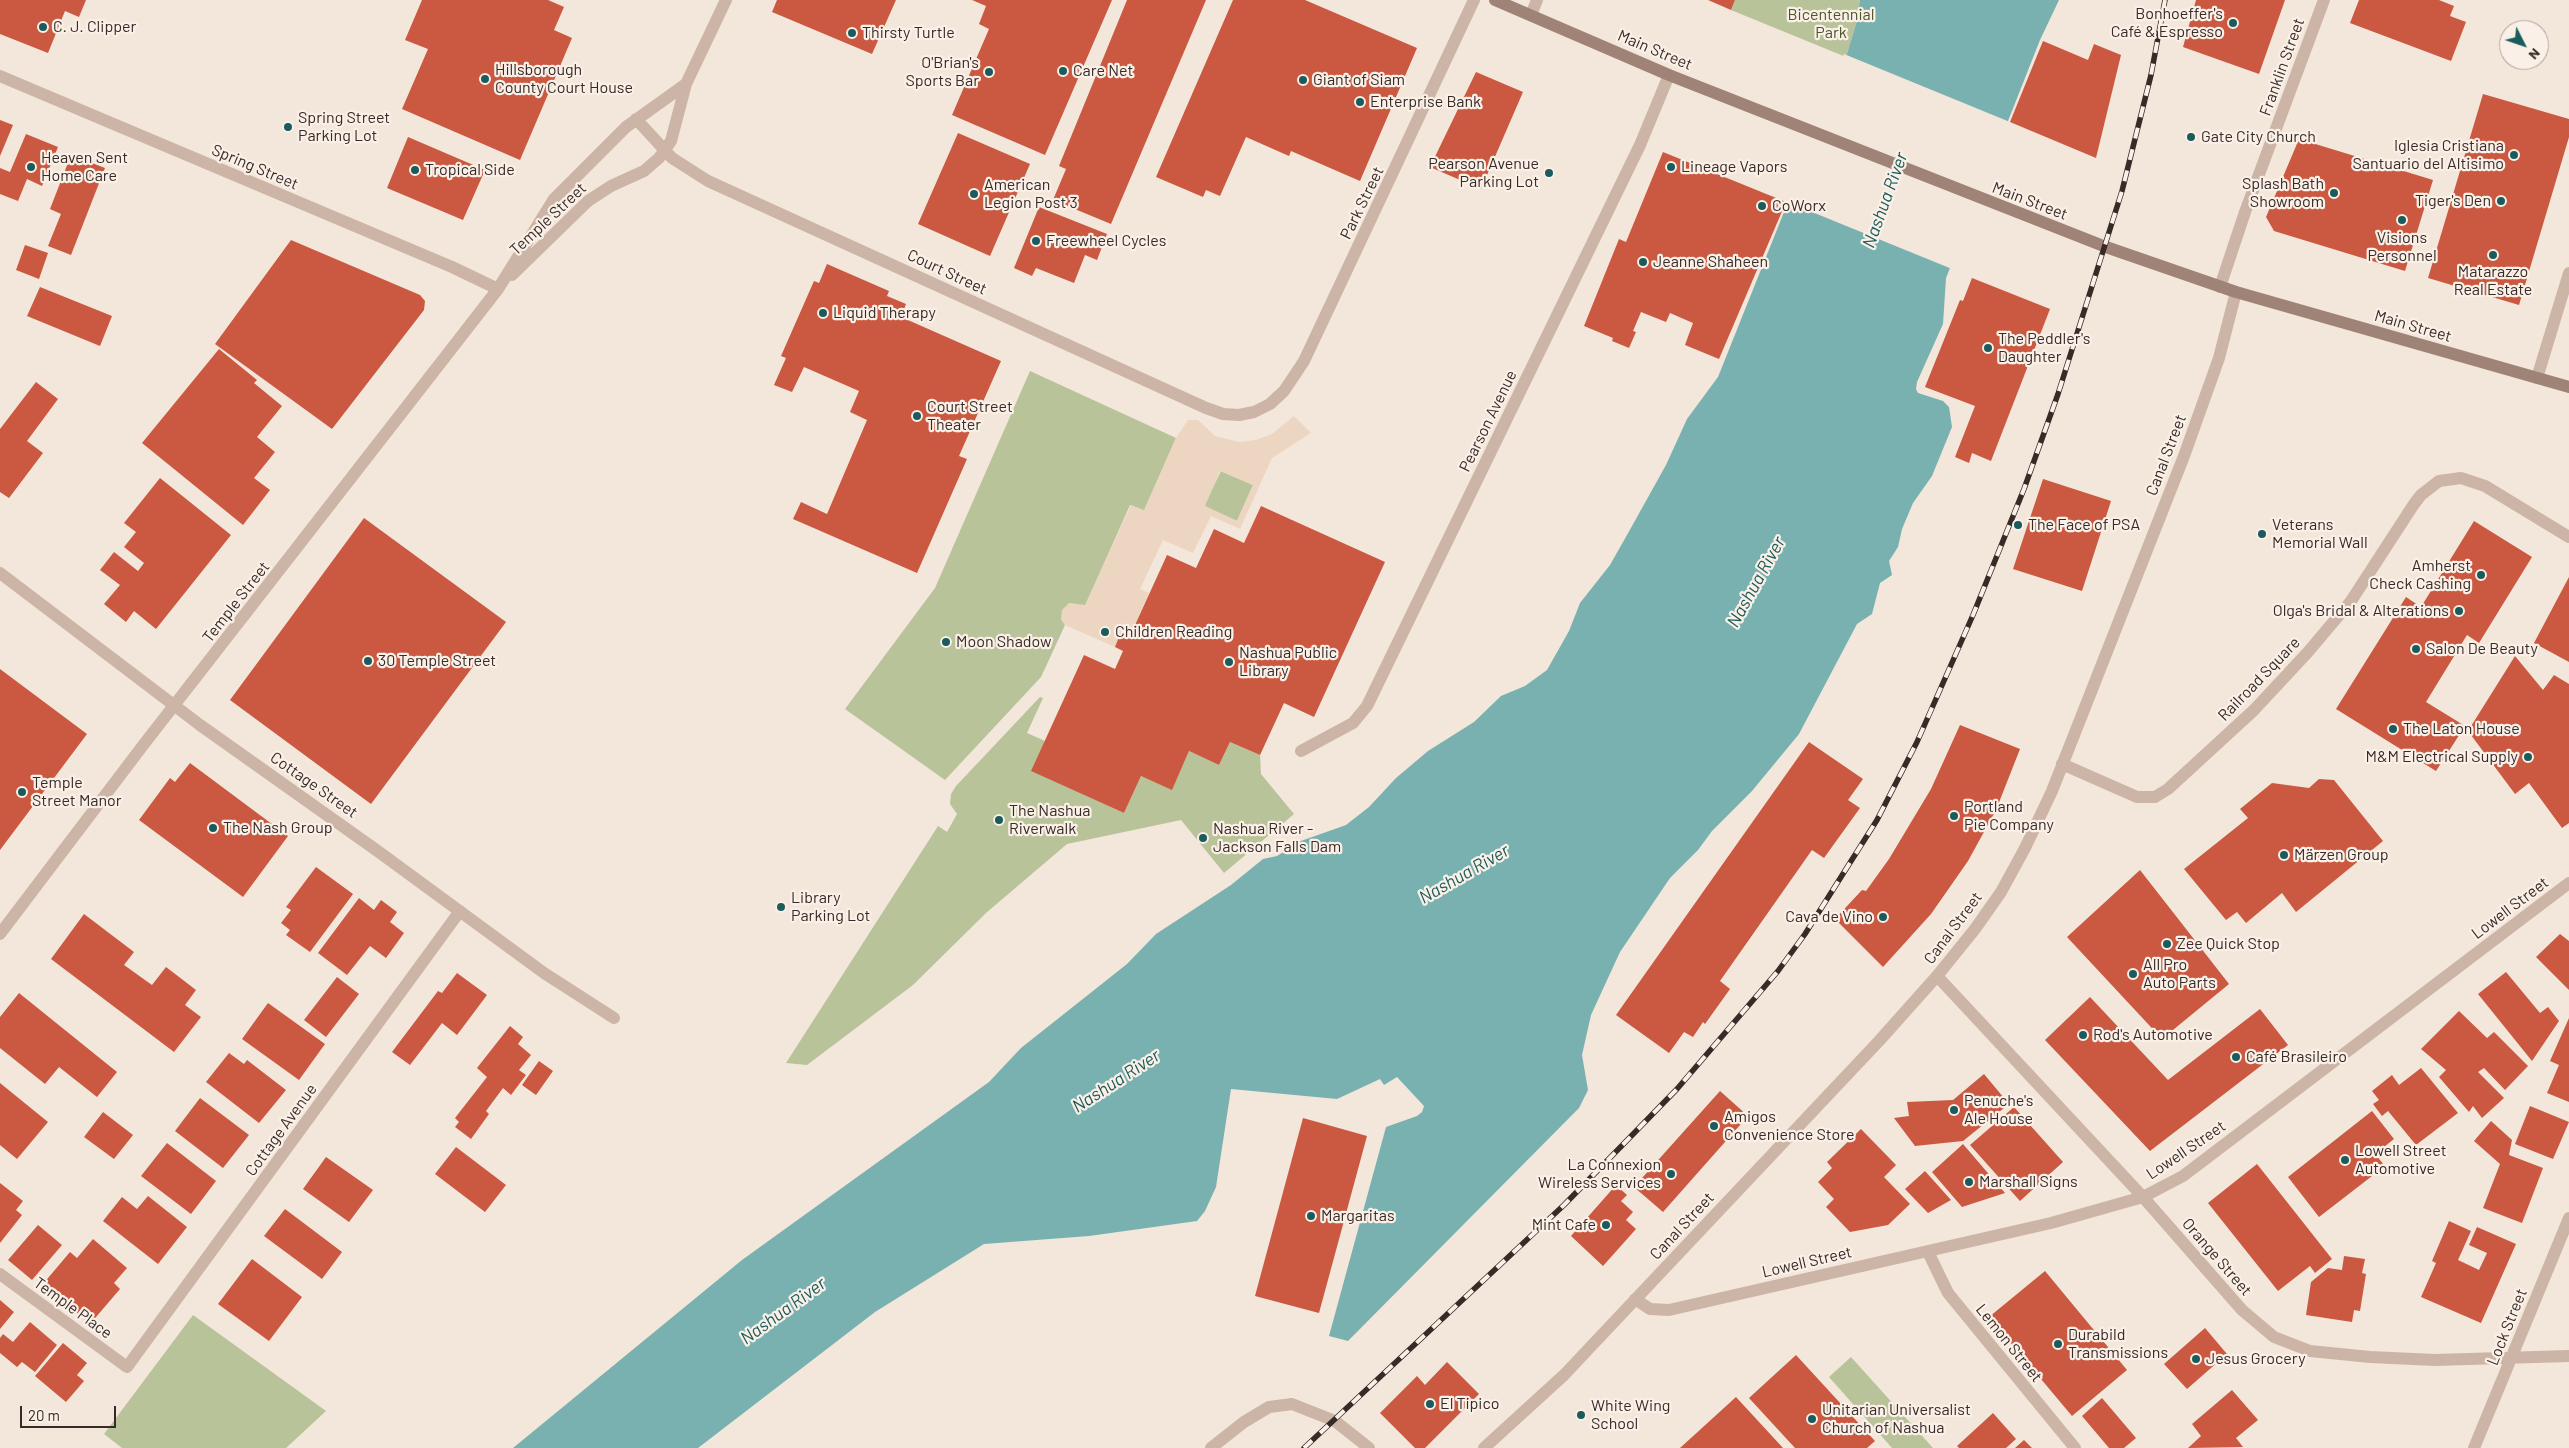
<!DOCTYPE html>
<html>
<head>
<meta charset="utf-8">
<style>
  body { margin:0 }
  #map { position:relative; width:2569px; height:1448px; overflow:hidden; background:#f3e6da; font-family:Barlow,sans-serif }
  canvas { display:block }
  .north { position:absolute; left:2499px; top:20px; width:50px; height:50px; box-sizing:border-box; background:#faf0e7; border:1px solid #aca19a; border-radius:50%; rotate:131deg; font-size:14px; font-weight:700; line-height:20px; text-align:center; color:#372b27 }
  .north::after { content:''; display:block; margin:auto; width:18px; height:22px; background:#1b5b5b; clip-path:polygon(50% 0,100% 100%,50% 72%,0 100%) }
  .scale { position:absolute; left:20px; top:1406px; width:96px; height:22px; box-sizing:border-box; border:2px solid #372b27; border-top:0; padding-left:6px; font-size:15px; line-height:18px; white-space:nowrap; color:#372b27; -webkit-text-stroke:4px #faf0e7; paint-order:stroke }
</style>
</head>
<body>
<div id="map">
<canvas width="2569" height="1448"></canvas>
<div class="north">N</div>
<div class="scale">20 m</div>
</div>
<script>
const context = document.querySelector('canvas').getContext('2d');
context.lineJoin = 'round';
function fill(path, color) {
  context.fillStyle = color;
  context.fill(path, 'evenodd');
}
function poly(rows) {
  const path = new Path2D();
  for (const r of rows) {
    path.moveTo(r[0], r[1]);
    for (let i = 2; i < r.length; i += 2) path.lineTo(r[i], r[i + 1]);
  }
  return path;
}
function strokePath(path, color, width, dash) {
  context.strokeStyle = color;
  context.lineWidth = width;
  context.lineCap = dash ? 'butt' : 'round';
  context.setLineDash(dash || []);
  context.stroke(path);
}
function write(font, color, halo, rows, align = 'center') {
  context.font = font + ' Barlow,sans-serif';
  context.lineWidth = 4.5;
  context.setLineDash([]);
  context.textBaseline = 'middle';
  context.strokeStyle = halo;
  context.fillStyle = color;
  for (const [text, x, y, turn = 0] of rows) {
    context.save();
    context.translate(x, y);
    context.rotate((+turn || 0) * Math.PI / 180);
    context.textAlign = isNaN(turn) ? turn : align;
    if (halo) context.strokeText(text, 0, 0);
    context.fillText(text, 0, 0);
    context.restore();
  }
}
const green = poly([
  [1735,0,1860,0,1856,24,1846,57,1731,10],
  [1030,371,1176,438,1144,511,1130,505,1085,606,1069,603,1061,619,1065,625,1041,677,945,780,845,709,935,588],
  [1221,471,1253,485,1237,521,1204,506],
  [1040,697,1043,698,1027,733,1045,741,1032,771,1124,813,1141,776,1172,789,1189,751,1219,765,1230,742,1260,755,1261,774,1294,814,1224,873,1181,820,1067,844,986,913,913,985,807,1065,786,1063,938,826,947,832,957,814,950,804,951,794,956,786],
  [193,1315,326,1411,286,1448,122,1448,104,1434],
  [1851,1357,1933,1448,1892,1448,1829,1377]
]);
const plaza = poly([
  [1294,416,1311,433,1272,458,1240,529,1211,516,1193,553,1163,540,1140,589,1149,593,1130,636,1121,632,1115,647,1065,625,1061,619,1062,610,1069,603,1085,605,1131,505,1144,510,1176,438,1188,420,1198,420,1215,436,1239,442,1256,440,1272,434],
  [1220,471,1253,485,1237,521,1205,506]
]);
const water = poly([
  [1860,0,2059,0,2040,40,1946,278,1943,324,1917,382,1916,389,1918,393,1943,401,1949,407,1952,427,1932,476,1913,503,1902,529,1898,547,1889,561,1892,575,1880,583,1872,614,1857,624,1799,734,1752,791,1712,831,1698,850,1670,878,1620,952,1591,1015,1582,1055,1588,1090,1579,1108,1348,1341,1329,1336,1386,1127,1417,1116,1422,1112,1424,1106,1397,1077,1384,1085,1380,1079,1337,1099,1231,1089,1216,1187,1205,1211,1197,1221,1089,1236,984,1244,875,1312,698,1448,513,1448,742,1260,989,1082,1021,1048,1127,964,1156,934,1231,885,1263,859,1277,856,1301,841,1346,825,1369,807,1396,778,1428,751,1474,722,1501,696,1525,686,1547,670,1569,631,1580,603,1610,565,1627,535,1666,465,1687,419,1718,377,1846,57,1856,24]
]);
const pier = poly([
  [1844,54,2010,122,1952,269,1785,201]
]);
const building = poly([
  [0,0,86,0,79,17,65,11,48,53,0,34],
  [422,0,548,0,564,7,554,30,572,38,520,160,402,109,428,49,405,40],
  [777,0,896,0,872,54,772,12],
  [972,0,1112,0,1045,155,952,115,989,29,979,24,986,6],
  [1127,0,1206,0,1111,224,1053,200,1066,169,1059,166],
  [1233,0,1305,0,1417,48,1360,181,1291,151,1289,156,1246,137,1220,196,1206,190,1203,197,1156,177],
  [1708,0,1735,0,1731,10],
  [2196,0,2285,0,2259,74,2183,47],
  [2359,0,2439,0,2454,6,2450,16,2466,22,2451,61,2350,23],
  [2043,41,2088,60,2094,44,2121,55,2096,158,2010,122],
  [1476,72,1523,92,1481,189,1430,167],
  [2483,94,2569,119,2569,137,2519,305,2428,278],
  [0,120,13,125,0,156],
  [958,133,1030,164,990,256,918,224],
  [26,134,58,147,42,186,27,179,18,201,0,194,0,168,10,172],
  [408,137,485,170,463,220,387,188],
  [2299,139,2433,180,2405,271,2274,231,2266,217],
  [1663,152,1786,202,1719,359,1685,345,1693,323,1670,313,1666,322,1641,312,1633,331,1636,332,1629,348,1612,341,1613,338,1584,326,1619,239,1626,242],
  [71,155,105,168,71,255,48,246,61,214,50,209],
  [1039,207,1107,234,1097,260,1085,255,1074,283,1036,268,1032,276,1014,268],
  [291,240,420,295,425,301,424,310,332,429,215,344],
  [25,245,48,253,39,279,16,270],
  [827,264,889,291,887,296,906,304,901,317,1001,361,959,456,967,459,917,573,793,519,801,502,827,514,867,420,850,412,859,391,804,367,792,392,774,385,786,358,781,356,814,281,819,283],
  [1972,278,2050,309,1991,461,1972,453,1969,463,1955,457,1975,406,1925,387,1960,300,1963,301],
  [40,287,112,316,100,346,27,316],
  [219,349,257,380,254,383,282,406,257,437,275,452,254,478,270,490,243,525,142,443],
  [36,382,58,399,27,441,43,453,9,498,0,492,0,429],
  [160,478,231,535,156,629,134,611,126,622,104,604,120,585,100,570,114,552,138,571,144,563,124,547,136,532,124,523],
  [2043,479,2111,501,2082,591,2013,569],
  [1261,506,1385,562,1314,717,1284,703,1260,755,1230,742,1219,765,1189,751,1172,790,1141,776,1124,813,1031,771,1084,655,1115,669,1123,651,1115,647,1121,632,1130,636,1167,555,1196,568,1214,529,1244,543],
  [364,518,506,622,371,804,230,700],
  [2474,521,2532,557,2479,643,2467,635,2426,702,2465,726,2436,771,2336,709,2406,597,2421,607],
  [2569,577,2569,662,2534,643],
  [2515,656,2543,690,2554,675,2569,684,2569,823,2562,828,2529,783,2515,794,2468,731],
  [0,669,87,734,0,850],
  [1960,725,2020,749,1996,810,1968,861,1931,914,1883,967,1835,919,1862,890,1866,891,1889,859,1931,789],
  [1809,742,1863,779,1848,800,1860,808,1824,858,1812,850,1720,981,1730,989,1705,1024,1703,1022,1693,1037,1684,1032,1669,1053,1616,1015],
  [190,763,288,836,243,897,139,820,170,778,175,782],
  [2319,779,2334,780,2383,841,2296,912,2282,893,2246,923,2237,912,2226,920,2184,869,2248,818,2240,809,2272,783,2309,788],
  [316,867,353,894,310,952,286,935,290,930,281,923,291,910,286,907],
  [2140,870,2229,984,2162,1039,2067,937],
  [359,898,374,910,381,900,397,912,390,922,404,933,386,958,370,946,347,975,318,953],
  [84,914,134,952,124,965,152,985,166,967,196,990,185,1005,201,1017,174,1052,51,959],
  [2560,934,2569,941,2569,990,2536,957],
  [2506,972,2540,1013,2548,1007,2559,1021,2532,1061,2478,994],
  [457,973,487,995,457,1035,442,1023,410,1065,392,1052,438,991,442,993],
  [337,977,359,994,326,1037,304,1020],
  [19,993,117,1072,97,1097,59,1067,45,1084,0,1048,0,1017],
  [2090,997,2168,1080,2260,1009,2288,1045,2150,1151,2045,1040],
  [268,1003,325,1044,299,1080,242,1039],
  [2459,1011,2487,1038,2494,1032,2528,1066,2505,1090,2484,1068,2478,1072,2504,1098,2482,1118,2473,1106,2469,1112,2439,1077,2446,1070,2421,1049],
  [2569,1018,2569,1102,2547,1093,2559,1065,2550,1061],
  [510,1026,523,1037,518,1044,531,1055,519,1070,526,1075,511,1095,503,1088,486,1111,489,1114,471,1139,455,1127,459,1122,455,1118,487,1077,477,1068],
  [229,1053,244,1064,247,1060,286,1090,259,1123,206,1082],
  [539,1061,553,1071,536,1095,522,1085],
  [2421,1068,2458,1113,2416,1145,2388,1111,2382,1116,2373,1104,2379,1100,2372,1091,2392,1075,2399,1085],
  [1984,1074,2009,1104,1963,1141,1915,1146,1894,1118,1909,1116,1907,1102,1953,1100],
  [0,1083,48,1122,17,1159,0,1145],
  [1720,1091,1748,1116,1663,1212,1634,1187],
  [200,1098,249,1135,223,1168,175,1131],
  [2530,1106,2569,1122,2553,1159,2515,1144],
  [2014,1107,2063,1162,2020,1201,1970,1145],
  [2372,1111,2394,1139,2375,1154,2385,1166,2319,1217,2288,1177],
  [103,1112,133,1135,114,1159,84,1137],
  [1303,1118,1367,1136,1319,1313,1255,1296],
  [2491,1121,2512,1140,2509,1155,2543,1168,2522,1223,2483,1208,2500,1164,2474,1141],
  [1861,1129,1896,1165,1884,1177,1910,1204,1888,1225,1850,1232,1826,1207,1834,1199,1818,1182,1832,1168,1827,1162],
  [167,1143,216,1181,191,1214,141,1176],
  [1963,1144,2005,1193,1962,1207,1932,1172],
  [456,1147,506,1185,485,1212,435,1174],
  [326,1157,373,1190,349,1222,303,1189],
  [2257,1164,2332,1259,2315,1273,2310,1266,2278,1291,2208,1203],
  [1925,1171,1951,1200,1928,1213,1905,1189],
  [0,1183,23,1201,16,1210,22,1215,0,1243],
  [1616,1185,1627,1195,1621,1201,1633,1212,1626,1220,1636,1229,1603,1266,1571,1236],
  [148,1196,187,1227,158,1264,103,1221,122,1197,137,1209],
  [285,1209,342,1252,322,1279,264,1236],
  [2449,1221,2471,1231,2458,1260,2479,1270,2487,1253,2469,1245,2477,1227,2516,1244,2481,1323,2421,1297,2436,1263,2432,1261],
  [38,1225,62,1245,32,1280,8,1260],
  [93,1239,127,1268,114,1283,120,1289,90,1324,43,1284,70,1252,77,1258],
  [2344,1256,2365,1259,2362,1273,2366,1274,2360,1311,2354,1310,2352,1322,2306,1315,2311,1282,2328,1268,2342,1270],
  [252,1259,302,1297,269,1341,218,1304],
  [2045,1271,2127,1370,2072,1416,1989,1317],
  [0,1300,14,1312,0,1329],
  [30,1322,57,1345,35,1372,22,1362,17,1367,0,1353,0,1338,3,1334,13,1342],
  [2205,1328,2227,1354,2187,1389,2164,1364],
  [63,1343,87,1363,77,1375,84,1381,66,1402,35,1376],
  [1796,1355,1875,1441,1867,1448,1795,1448,1749,1398],
  [1447,1362,1479,1394,1425,1448,1415,1448,1380,1413,1417,1376,1425,1385],
  [2232,1390,2258,1420,2236,1438,2243,1447,2188,1448,2201,1436,2192,1424],
  [1736,1397,1783,1448,1680,1448],
  [2102,1398,2136,1438,2124,1448,2109,1448,2082,1416],
  [1993,1413,2016,1439,2006,1448,1959,1448,1957,1446],
  [2024,1440,2032,1448,2015,1448]
]);
const minor = poly([
  [0,76,452,267,498,289],
  [636,119,672,158,708,181,1206,408,1223,414,1239,415,1254,412,1270,404,1284,391,1304,361,1474,0],
  [512,275,588,201,611,186,644,171,659,158,671,141,686,84,726,0],
  [2220,287,2245,212,2324,0],
  [2537,378,2569,273],
  [0,573,200,725,379,852,544,973,614,1018],
  [1301,751,1353,723,1367,706,1640,145,1669,75],
  [2062,764,2137,797,2155,797,2168,789,2254,710,2308,652,2351,601,2414,504,2421,495,2439,481,2461,478,2485,486,2569,537],
  [0,934,144,744,498,289,554,199,626,127,686,84],
  [1937,976,2143,1197,2242,1310,2274,1337,2310,1351,2370,1357,2435,1360,2569,1356],
  [1928,1252,1948,1293,2075,1448],
  [0,1274,127,1367,460,911],
  [1211,1448,1244,1422,1269,1407,1292,1404,1335,1421,1369,1448],
  [2474,1448,2569,1218]
]);
const tertiary = poly([
  [1531,15,1537,0],
  [1635,1299,1650,1309,1669,1310,2051,1223,2143,1197,2183,1176,2569,883],
  [1484,1448,1564,1375,1879,1041,1937,976,1975,929,2001,892,2025,848,2052,791,2184,456,2219,358,2236,292]
]);
const secondary = poly([
  [1495,0,1669,75,2106,247,2236,292,2569,387]
]);
const rail = poly([
  [1304,1448,1564,1205,1677,1089,1778,971,1805,934,1877,820,1917,742,1973,615,2024,489,2058,394,2122,191,2151,75,2165,0]
]);
const markers = [
  [2233,23,5,"#1b5b5b"],
  [43,27,5,"#1b5b5b"],
  [852,33,5,"#1b5b5b"],
  [1063,71,5,"#1b5b5b"],
  [989,72,5,"#1b5b5b"],
  [485,79,5,"#1b5b5b"],
  [1303,80,5,"#1b5b5b"],
  [1360,102,5,"#1b5b5b"],
  [288,127,5,"#1b5b5b"],
  [2191,137,5,"#1b5b5b"],
  [2514,155,5,"#1b5b5b"],
  [31,167,5,"#1b5b5b"],
  [1671,167,5,"#1b5b5b"],
  [415,170,5,"#1b5b5b"],
  [1549,173,5,"#1b5b5b"],
  [2334,193,5,"#1b5b5b"],
  [974,194,5,"#1b5b5b"],
  [2501,201,5,"#1b5b5b"],
  [1762,206,5,"#1b5b5b"],
  [2402,220,5,"#1b5b5b"],
  [1036,241,5,"#1b5b5b"],
  [2493,255,5,"#1b5b5b"],
  [1643,262,5,"#1b5b5b"],
  [823,313,5,"#1b5b5b"],
  [1988,348,5,"#1b5b5b"],
  [917,416,5,"#1b5b5b"],
  [2018,525,5,"#1b5b5b"],
  [2262,534,5,"#1b5b5b"],
  [2481,575,5,"#1b5b5b"],
  [2459,611,5,"#1b5b5b"],
  [1105,632,5,"#1b5b5b"],
  [946,642,5,"#1b5b5b"],
  [2416,649,5,"#1b5b5b"],
  [368,661,5,"#1b5b5b"],
  [1229,662,5,"#1b5b5b"],
  [2393,729,5,"#1b5b5b"],
  [2528,757,5,"#1b5b5b"],
  [22,792,5,"#1b5b5b"],
  [1954,816,5,"#1b5b5b"],
  [999,820,5,"#1b5b5b"],
  [213,828,5,"#1b5b5b"],
  [1203,838,5,"#1b5b5b"],
  [2284,855,5,"#1b5b5b"],
  [781,907,5,"#1b5b5b"],
  [1883,917,5,"#1b5b5b"],
  [2167,944,5,"#1b5b5b"],
  [2133,974,5,"#1b5b5b"],
  [2083,1035,5,"#1b5b5b"],
  [2236,1057,5,"#1b5b5b"],
  [1954,1110,5,"#1b5b5b"],
  [1714,1126,5,"#1b5b5b"],
  [2345,1160,5,"#1b5b5b"],
  [1671,1174,5,"#1b5b5b"],
  [1969,1182,5,"#1b5b5b"],
  [1311,1216,5,"#1b5b5b"],
  [1606,1225,5,"#1b5b5b"],
  [2058,1344,5,"#1b5b5b"],
  [2196,1359,5,"#1b5b5b"],
  [1430,1404,5,"#1b5b5b"],
  [1581,1415,5,"#1b5b5b"],
  [1812,1419,5,"#1b5b5b"]
];
const poiNames = [
  ["Bonhoeffer's",2223,14,"right"],
  ["Café & Espresso",2223,32,"right"],
  ["C. J. Clipper",53,27],
  ["Thirsty Turtle",862,33],
  ["O'Brian's",979,63,"right"],
  ["Sports Bar",979,81,"right"],
  ["Hillsborough",495,70],
  ["County Court House",495,88],
  ["Care Net",1073,71],
  ["Giant of Siam",1313,80],
  ["Enterprise Bank",1370,102],
  ["Spring Street",298,118],
  ["Parking Lot",298,136],
  ["Gate City Church",2201,137],
  ["Iglesia Cristiana",2504,146,"right"],
  ["Santuario del Altisimo",2504,164,"right"],
  ["Heaven Sent",41,158],
  ["Home Care",41,176],
  ["Pearson Avenue",1539,164,"right"],
  ["Parking Lot",1539,182,"right"],
  ["Lineage Vapors",1681,167],
  ["Tropical Side",425,170],
  ["Splash Bath",2324,184,"right"],
  ["Showroom",2324,202,"right"],
  ["American",984,185],
  ["Legion Post 3",984,203],
  ["Tiger's Den",2491,201,"right"],
  ["CoWorx",1772,206],
  ["Visions",2402,238,"center"],
  ["Personnel",2402,256,"center"],
  ["Freewheel Cycles",1046,241],
  ["Jeanne Shaheen",1653,262],
  ["Matarazzo",2493,272,"center"],
  ["Real Estate",2493,290,"center"],
  ["Liquid Therapy",833,313],
  ["The Peddler's",1998,339],
  ["Daughter",1998,357],
  ["Court Street",927,407],
  ["Theater",927,425],
  ["The Face of PSA",2028,525],
  ["Veterans",2272,525],
  ["Memorial Wall",2272,543],
  ["Amherst",2471,566,"right"],
  ["Check Cashing",2471,584,"right"],
  ["Olga's Bridal & Alterations",2449,611,"right"],
  ["Children Reading",1115,632],
  ["Moon Shadow",956,642],
  ["Salon De Beauty",2426,649],
  ["Nashua Public",1239,653],
  ["Library",1239,671],
  ["30 Temple Street",378,661],
  ["The Laton House",2403,729],
  ["M&M Electrical Supply",2518,757,"right"],
  ["Temple",32,783],
  ["Street Manor",32,801],
  ["Portland",1964,807],
  ["Pie Company",1964,825],
  ["The Nashua",1009,811],
  ["Riverwalk",1009,829],
  ["The Nash Group",223,828],
  ["Nashua River -",1213,829],
  ["Jackson Falls Dam",1213,847],
  ["Märzen Group",2294,855],
  ["Library",791,898],
  ["Parking Lot",791,916],
  ["Cava de Vino",1873,917,"right"],
  ["Zee Quick Stop",2177,944],
  ["All Pro",2143,965],
  ["Auto Parts",2143,983],
  ["Rod's Automotive",2093,1035],
  ["Café Brasileiro",2246,1057],
  ["Penuche's",1964,1101],
  ["Ale House",1964,1119],
  ["Amigos",1724,1117],
  ["Convenience Store",1724,1135],
  ["Lowell Street",2355,1151],
  ["Automotive",2355,1169],
  ["La Connexion",1661,1165,"right"],
  ["Wireless Services",1661,1183,"right"],
  ["Marshall Signs",1979,1182],
  ["Margaritas",1321,1216],
  ["Mint Cafe",1596,1225,"right"],
  ["Durabild",2068,1335],
  ["Transmissions",2068,1353],
  ["Jesus Grocery",2206,1359],
  ["El Tipico",1440,1404],
  ["White Wing",1591,1406],
  ["School",1591,1424],
  ["Unitarian Universalist",1822,1410],
  ["Church of Nashua",1822,1428]
];
const parkNames = [
  ["Bicentennial",1831,15],
  ["Park",1831,33]
];
const streetNames = [
  ["Main Street",1655,50,23],
  ["Franklin Street",2282,67,-70],
  ["Spring Street",255,167,23],
  ["Main Street",2030,201,21],
  ["Park Street",1362,203,-64],
  ["Temple Street",548,219,-43],
  ["Court Street",947,272,25],
  ["Main Street",2413,326,16],
  ["Pearson Avenue",1488,421,-64],
  ["Canal Street",2166,455,-69],
  ["Temple Street",236,602,-52],
  ["Railroad Square",2259,679,-46],
  ["Cottage Street",314,785,35],
  ["Lowell Street",2510,908,-37],
  ["Canal Street",1953,928,-53],
  ["Cottage Avenue",281,1130,-54],
  ["Lowell Street",2186,1150,-34],
  ["Canal Street",1682,1226,-47],
  ["Orange Street",2217,1257,49],
  ["Lowell Street",1807,1262,-13],
  ["Temple Place",73,1308,36],
  ["Lock Street",2507,1327,-68],
  ["Lemon Street",2009,1343,51]
];
const waterNames = [
  ["Nashua River",1885,200,-70],
  ["Nashua River",1756,582,-61],
  ["Nashua River",1464,874,-30],
  ["Nashua River",1116,1081,-33],
  ["Nashua River",783,1311,-36]
];
fill(green, '#b8c39a');
fill(plaza, '#ecd6c1');
fill(water, '#78b1b0');
fill(pier, '#f3e6da');
fill(building, '#cb5840');
strokePath(minor, '#ccb5a6', 12);
strokePath(tertiary, '#ccb5a6', 12);
strokePath(secondary, '#9f8377', 12);
strokePath(rail, '#372b27', 5.5);
strokePath(rail, '#faf0e7', 4, [11]);
for (const [x, y, r, color] of markers) {
  const dot = new Path2D();
  dot.arc(x, y, r, 0, 2 * Math.PI);
  context.fillStyle = color;
  context.fill(dot);
  strokePath(dot, '#faf0e7', 2);
}
write('16px', '#372b27', '#faf0e7', poiNames, 'left');
write('16px', '#49572a', '#faf0e7', parkNames);
write('16px', '#372b27', '#faf0e7', streetNames);
write('italic 18px', '#1b5b5b', '#faf0e7', waterNames);
</script>
</body>
</html>
